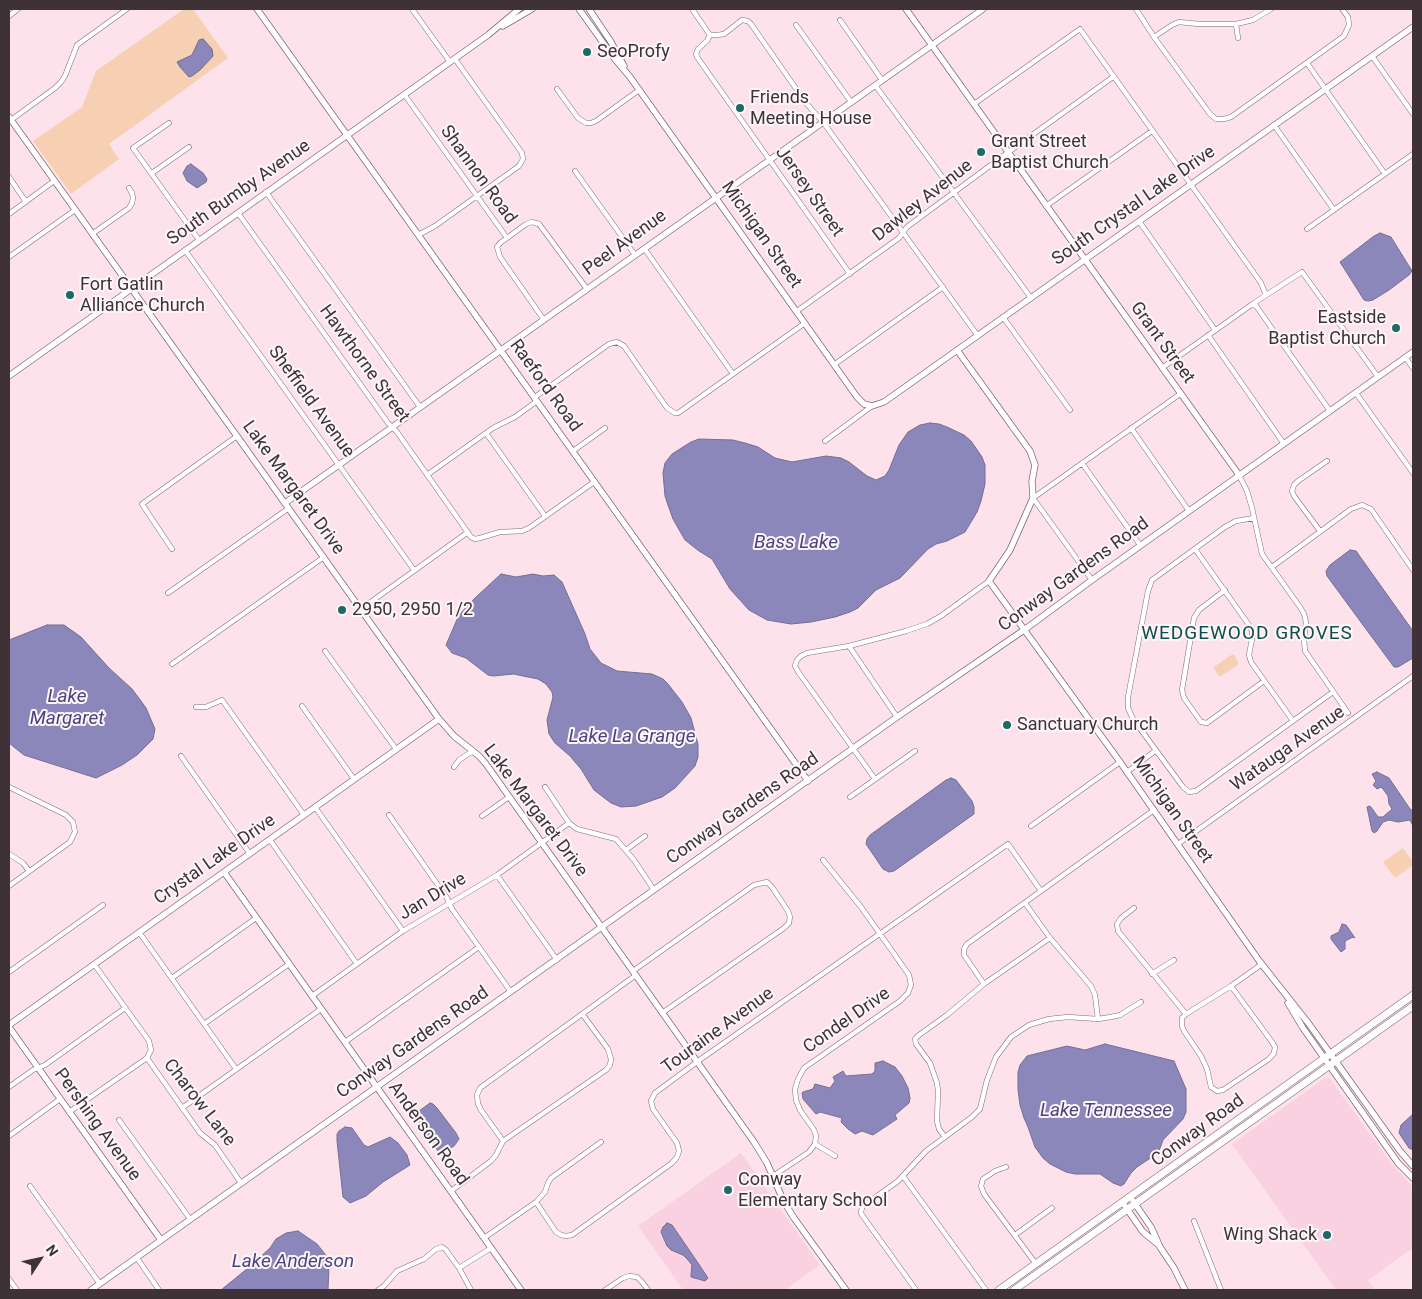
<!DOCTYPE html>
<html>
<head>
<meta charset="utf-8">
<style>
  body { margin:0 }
  #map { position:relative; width:1422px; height:1299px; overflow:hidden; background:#fde2ec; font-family:Roboto,sans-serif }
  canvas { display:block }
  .frame { position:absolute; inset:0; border:10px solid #3f3237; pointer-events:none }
  .north { position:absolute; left:15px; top:1234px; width:50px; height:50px; -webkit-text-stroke:4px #fdf6f8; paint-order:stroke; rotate:55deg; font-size:14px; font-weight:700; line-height:20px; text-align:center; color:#3f3237 }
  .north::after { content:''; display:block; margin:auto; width:18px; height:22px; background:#3f3237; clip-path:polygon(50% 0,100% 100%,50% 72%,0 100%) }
</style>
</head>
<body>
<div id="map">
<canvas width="1422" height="1299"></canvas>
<div class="frame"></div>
<div class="north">N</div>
</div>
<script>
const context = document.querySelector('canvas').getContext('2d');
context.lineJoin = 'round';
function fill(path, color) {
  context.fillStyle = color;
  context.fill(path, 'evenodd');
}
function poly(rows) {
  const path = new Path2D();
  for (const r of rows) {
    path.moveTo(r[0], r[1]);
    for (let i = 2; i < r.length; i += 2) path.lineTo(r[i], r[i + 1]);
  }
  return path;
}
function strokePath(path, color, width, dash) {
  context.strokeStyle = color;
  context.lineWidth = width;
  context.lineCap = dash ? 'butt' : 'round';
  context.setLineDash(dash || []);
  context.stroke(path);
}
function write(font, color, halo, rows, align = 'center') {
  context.font = font + ' Roboto,sans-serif';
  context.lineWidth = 4;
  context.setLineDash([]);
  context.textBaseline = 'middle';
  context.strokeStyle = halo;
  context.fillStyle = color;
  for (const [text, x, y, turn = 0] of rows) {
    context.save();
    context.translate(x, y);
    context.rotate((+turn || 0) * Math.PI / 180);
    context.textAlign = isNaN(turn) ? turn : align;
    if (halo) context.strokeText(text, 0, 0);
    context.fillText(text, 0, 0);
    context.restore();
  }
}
const built = poly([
  [1325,1078,1330,1079,1391,1163,1413,1187,1413,1248,1368,1280,1375,1290,1336,1290,1232,1144],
  [741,1153,820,1265,785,1290,683,1290,638,1226]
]);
const green = poly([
  [184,9,193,9,228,58,109,144,119,159,71,194,33,141,82,107,96,71],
  [1231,655,1234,655,1238,662,1238,665,1221,676,1219,676,1214,669,1214,667],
  [1403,848,1413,862,1413,865,1395,878,1383,862]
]);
const water = poly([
  [203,39,212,49,213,56,200,70,192,76,189,77,180,67,177,62,192,55,199,40,203,39],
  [191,164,203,173,207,179,206,182,197,188,187,181,183,173,187,166,191,164],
  [1380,233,1391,237,1412,271,1409,275,1389,290,1373,300,1368,301,1364,300,1340,262,1374,236,1380,233],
  [930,423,939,424,947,427,964,435,971,441,982,457,985,465,985,484,981,501,977,512,965,532,947,541,936,544,928,549,900,578,876,590,858,608,850,612,835,617,811,622,791,624,767,620,749,610,730,589,712,559,699,551,685,540,673,519,668,505,665,496,663,473,665,463,672,454,691,442,699,439,733,440,745,443,758,447,775,458,792,462,826,456,841,458,849,462,867,476,876,480,885,476,889,470,899,445,908,432,920,425,930,423],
  [1350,550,1356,551,1413,631,1413,658,1398,667,1394,667,1327,576,1326,571,1330,565,1350,550],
  [501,574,516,577,533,574,543,576,554,575,562,582,585,634,590,649,601,663,617,671,652,674,663,679,668,684,682,702,691,718,698,744,698,757,695,766,675,788,662,797,636,806,621,807,611,803,594,790,581,769,570,756,555,743,549,734,547,720,553,697,552,692,546,684,538,679,523,676,514,674,493,676,488,675,466,658,452,653,446,645,459,615,475,598,501,574],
  [47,625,64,625,81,637,109,668,132,689,141,701,146,708,155,729,153,739,137,755,122,765,96,778,24,755,9,743,9,640,47,625],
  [1377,772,1389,778,1410,809,1413,811,1413,826,1410,820,1398,822,1389,820,1383,822,1377,831,1374,833,1372,831,1367,807,1369,806,1371,807,1378,817,1383,817,1392,809,1389,804,1388,796,1383,789,1381,787,1377,789,1373,785,1376,781,1372,774,1377,772],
  [951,778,956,780,972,801,974,807,974,814,894,871,889,872,883,869,866,844,867,839,870,835,946,780,951,778],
  [1342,924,1346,925,1355,938,1353,937,1345,941,1345,949,1341,952,1331,939,1331,936,1339,932,1342,924],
  [1105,1044,1174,1061,1186,1089,1186,1112,1183,1119,1163,1140,1159,1151,1155,1155,1137,1167,1131,1173,1124,1184,1121,1186,1113,1183,1100,1174,1075,1174,1066,1172,1050,1164,1043,1158,1035,1147,1028,1127,1024,1118,1020,1105,1018,1090,1018,1072,1020,1065,1027,1056,1067,1046,1085,1050,1105,1044],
  [883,1061,895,1067,902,1076,908,1088,910,1098,909,1103,895,1115,897,1119,873,1135,862,1131,855,1134,848,1129,841,1122,842,1118,820,1112,816,1114,803,1099,802,1093,803,1092,813,1089,815,1084,830,1088,835,1081,833,1077,843,1071,846,1076,872,1074,875,1071,875,1063,883,1061],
  [430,1103,433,1104,437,1108,456,1133,459,1139,454,1146,442,1153,440,1153,428,1139,415,1117,415,1114,430,1103],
  [1413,1114,1413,1150,1409,1148,1399,1133,1401,1125,1413,1114],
  [345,1127,352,1128,364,1145,368,1147,390,1137,398,1143,407,1155,410,1165,383,1182,366,1196,350,1203,343,1197,337,1141,337,1134,339,1131,345,1127],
  [667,1223,672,1225,696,1260,708,1278,705,1281,691,1277,691,1275,692,1265,688,1260,683,1255,671,1250,667,1246,661,1232,663,1227,667,1223],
  [298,1231,317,1244,325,1254,329,1266,328,1290,221,1290,248,1268,270,1248,276,1239,286,1233,298,1231]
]);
const minor = poly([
  [412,9,450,62],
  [692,9,710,35],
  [1136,9,1154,37,1210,114,1216,119,1224,119,1231,117,1344,36,1349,25,1348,17,1342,9],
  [9,16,18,9],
  [840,20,882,80],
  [1236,24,1238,38],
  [796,25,851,102],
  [710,35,717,35,724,34,742,20,748,21,751,24,806,103,823,122,978,336],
  [710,35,707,41,698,49,696,54,697,57,850,274],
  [1154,37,1172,25,1179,22,1199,24,1236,24,1253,20,1271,9],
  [1372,56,1413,114],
  [1307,63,1385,174],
  [875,85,1031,298],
  [557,89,578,118,586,123,591,123,596,121,639,90],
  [404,94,507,238],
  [974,104,1080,29,1261,283,1266,295],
  [11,120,55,88,61,82,65,76,77,45,127,9],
  [169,123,133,148,199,240],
  [1274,125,1334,210],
  [575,171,635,255],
  [152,173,189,147],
  [9,177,26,202],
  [266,192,420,407],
  [1046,206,1152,131],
  [238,213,388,423,397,432,471,537,475,539,480,538,500,532,522,531,529,528,594,482],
  [9,214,54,181],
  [1139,221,1215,330],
  [1307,229,1413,154],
  [92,234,129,208,132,203,133,198,132,193,129,188],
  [418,235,435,226,519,166,523,159,522,153,455,59],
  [644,248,733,374],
  [185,250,414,570],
  [9,257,75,210],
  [1254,303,1330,411],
  [797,311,899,238,907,227,1014,148,1113,77],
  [1003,317,1070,410],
  [544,320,500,257,497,247,500,243,507,238,526,224,532,222,539,224,587,289],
  [1208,335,1284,444],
  [1405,357,1413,368],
  [835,364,943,287],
  [1162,368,1254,303,1302,272,1378,377],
  [1356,393,1413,473],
  [535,397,609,344,617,342,624,346,667,408,675,413,678,413,805,323],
  [1131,428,1189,511],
  [486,433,545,516],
  [825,441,872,406],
  [573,451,605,428],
  [1082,463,1140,545],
  [427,475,493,428,515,417,537,401],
  [1239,475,1247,491,1252,508,1262,554,1300,607,1304,614,1306,622,1304,639,1305,651,1348,713],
  [1254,518,1236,521,1225,527,1152,580,1148,591,1128,697,1128,708,1133,719,1183,787,1189,792,1196,791,1333,692],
  [1320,531,1294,496,1292,491,1294,485,1298,481,1327,461],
  [172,549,142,504,237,436],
  [1195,549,1249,625,1252,631,1252,639,1249,655,1251,662,1293,721],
  [1272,567,1351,509,1362,505,1371,509,1413,570],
  [1092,580,1033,498,1180,394],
  [1225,590,1199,610,1194,618,1182,690,1184,698,1201,722,1207,723,1264,681],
  [168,593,289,508],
  [361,609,468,532],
  [849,646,897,717],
  [325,651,396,749],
  [172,664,324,557],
  [302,706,354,779],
  [196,707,206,707,222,700,304,815],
  [181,756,250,854],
  [454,767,459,760,473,751],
  [1127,772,1155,751],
  [875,779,799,673,795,666,797,660,801,656,807,653,849,646,906,631,927,624,941,616,989,581],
  [9,787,66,815,73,822,75,832,70,842,9,886],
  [545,787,569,823,577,829,616,839,634,860,654,890],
  [850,797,915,751],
  [315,807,403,931],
  [389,815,447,898,452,909,511,992],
  [482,816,509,797],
  [1031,826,1120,762],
  [270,840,357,964],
  [1178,844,1413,676],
  [626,850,645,836],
  [9,854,23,863,29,871],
  [497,875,557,960],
  [1025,903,1050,938,1091,986,1095,995,1098,1019],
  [1134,908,1121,918,1117,924,1118,931,1186,1014],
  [139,932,236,1069],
  [633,971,754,885,767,882,772,887,788,911,790,917,789,923,784,928,662,1013],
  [9,972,103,905],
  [1152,974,1174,960],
  [172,978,256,918],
  [984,984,964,955,964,949,967,944,1154,810],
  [1231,986,1272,1042,1275,1047,1274,1053,1269,1059,1223,1090,1217,1091,1211,1087,1207,1069,1201,1056,1184,1031,1182,1026,1182,1018,1186,1014,1231,986,1262,964],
  [312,996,403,931,497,875,569,823],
  [204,1024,289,964],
  [345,1042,479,947],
  [147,1058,200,1133,215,1145,241,1183],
  [9,1087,33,1070,45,1065,125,1008],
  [182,1108,321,1009],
  [69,1112,147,1058,151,1050,149,1041,94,964],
  [119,1120,190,1219],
  [9,1136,60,1099],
  [945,1137,939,1129,937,1121,938,1091,937,1083,930,1063,916,1044,915,1039,919,1035,947,1015,984,984,1050,938],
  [503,1141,481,1110,478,1104,477,1095,480,1088,636,975],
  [815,1144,835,1156],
  [1006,1167,995,1171,983,1179,981,1186,984,1194,1036,1264],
  [773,1176,809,1152,815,1144,816,1136,814,1130,800,1110,796,1100,795,1089,798,1079,804,1068,900,1001,908,993,911,985,909,975,861,907,823,860],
  [903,1176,986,1290],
  [30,1186,100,1284],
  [451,1191,491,1161,496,1155,503,1141,606,1070,610,1065,611,1059,608,1049,583,1015],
  [536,1202,556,1232,561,1235,566,1236,572,1235,672,1163,677,1157,679,1151,677,1143,653,1109,651,1101,655,1093,701,1059,1008,844,1041,891],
  [1194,1221,1221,1290],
  [1015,1235,1052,1208],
  [484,1238,536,1202,545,1192,548,1183,551,1178,601,1142],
  [137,1258,159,1290],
  [459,1268,491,1248],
  [9,1279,17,1290],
  [378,1290,384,1286,397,1271,424,1259,436,1249,442,1247,446,1250,459,1268,471,1290],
  [605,1290,623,1278,629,1276,637,1277,642,1282,648,1290],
  [916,1290,862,1215,861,1213,862,1207,898,1181,926,1151,972,1117,980,1109,987,1080,996,1057,1011,1037,1029,1025,1049,1019,1068,1017,1098,1019,1111,1017,1120,1015,1141,1002]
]);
const tertiary = poly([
  [257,9,808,781],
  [579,9,614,58,630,77,857,397,864,404,872,406,884,402,1413,27],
  [589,9,611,42,624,66],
  [906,9,1239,475],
  [503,26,532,9],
  [9,117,439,719,454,736,479,756,486,764,754,1142,767,1163,784,1202,794,1218,846,1290],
  [957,350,1030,451,1035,465,1032,481,1033,498,1010,550,989,581,1120,762,1260,962,1309,1024,1400,1151,1413,1166],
  [9,376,450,62,488,35,519,9],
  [285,503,983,9],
  [224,872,521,1290],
  [1288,1003,1303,1028,1398,1163,1413,1178],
  [9,1025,439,719],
  [9,1027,161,1240],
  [1133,1201,1151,1227,1160,1247,1174,1268,1185,1290],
  [1123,1203,1143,1232,1159,1245],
  [91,1290,897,717,1024,630,1092,580,1413,352]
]);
const secondary = poly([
  [999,1290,1413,995],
  [1014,1290,1413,1006]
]);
const markers = [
  [587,52,5,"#1d6965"],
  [740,108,5,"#1d6965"],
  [981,152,5,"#1d6965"],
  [70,295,5,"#1d6965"],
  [1396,328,5,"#1d6965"],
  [342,610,5,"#1d6965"],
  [1007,725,5,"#1d6965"],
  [728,1190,5,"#1d6965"],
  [1327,1235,5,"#1d6965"]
];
const poiNames = [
  ["SeoProfy",597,52],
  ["Friends",750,98],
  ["Meeting House",750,119],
  ["Grant Street",991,142],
  ["Baptist Church",991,163],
  ["Fort Gatlin",80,285],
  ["Alliance Church",80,306],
  ["Eastside",1386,318,"right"],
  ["Baptist Church",1386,339,"right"],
  ["2950, 2950 1/2",352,610],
  ["Sanctuary Church",1017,725],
  ["Conway",738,1180],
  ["Elementary School",738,1201],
  ["Wing Shack",1317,1235,"right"]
];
const streetNames = [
  ["Shannon Road",478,175,54],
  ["Jersey Street",809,192,55],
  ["South Bumby Avenue",239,193,-35],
  ["Dawley Avenue",923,201,-38],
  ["South Crystal Lake Drive",1134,206,-35],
  ["Michigan Street",761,235,55],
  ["Peel Avenue",625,243,-36],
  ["Grant Street",1162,343,54],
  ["Hawthorne Street",364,364,54],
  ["Raeford Road",545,386,54],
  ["Sheffield Avenue",311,402,54],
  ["Lake Margaret Drive",293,488,54],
  ["Conway Gardens Road",1074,575,-36],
  ["Watauga Avenue",1288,749,-35],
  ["Conway Gardens Road",743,809,-35],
  ["Michigan Street",1172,810,55],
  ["Lake Margaret Drive",535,811,53],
  ["Crystal Lake Drive",215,860,-35],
  ["Jan Drive",433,897,-31],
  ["Condel Drive",847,1021,-35],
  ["Touraine Avenue",718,1031,-36],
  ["Conway Gardens Road",413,1043,-35],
  ["Charow Lane",199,1103,52],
  ["Pershing Avenue",97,1125,54],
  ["Conway Road",1198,1131,-36],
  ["Anderson Road",428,1134,54]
];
const waterNames = [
  ["Bass Lake",796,543],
  ["Lake",67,697],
  ["Margaret",67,719],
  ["Lake La Grange",632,737],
  ["Lake Tennessee",1106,1111],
  ["Lake Anderson",293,1262]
];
const neighbourhoodNames = [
  ["WEDGEWOOD GROVES",1247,634]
];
fill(built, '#fad1e0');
fill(green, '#f7d0b3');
fill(water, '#8b87bb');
strokePath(water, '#746e93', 1);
strokePath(minor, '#866974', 5.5);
strokePath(tertiary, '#866974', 7);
strokePath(secondary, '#866974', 8);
strokePath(minor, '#fff', 4.5);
strokePath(tertiary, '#fff', 5.5);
strokePath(secondary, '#fff', 7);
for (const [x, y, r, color] of markers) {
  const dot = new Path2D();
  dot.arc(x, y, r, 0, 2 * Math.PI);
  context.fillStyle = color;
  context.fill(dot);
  strokePath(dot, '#fdf6f8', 2);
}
write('18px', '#3f3237', '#fdf6f8', poiNames, 'left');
write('18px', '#3f3237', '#fdf6f8', streetNames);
write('italic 19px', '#4b4183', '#fdf6f8', waterNames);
context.letterSpacing = '1px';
write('19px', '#114e4b', '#fdf6f8', neighbourhoodNames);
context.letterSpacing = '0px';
</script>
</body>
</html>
